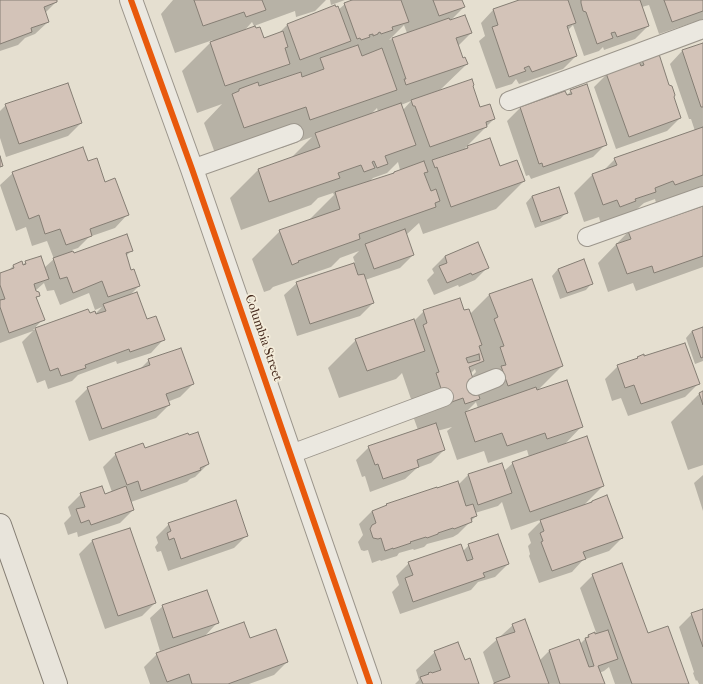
<!DOCTYPE html>
<html>
<head>
<meta charset="utf-8">
<style>
  body { margin:0 }
  canvas { display:block; background:#e5dfd0 }
</style>
</head>
<body>
<canvas width="703" height="684"></canvas>
<script>
const context = document.querySelector('canvas').getContext('2d');
context.lineJoin = 'round';
function fill(path, color) {
  context.fillStyle = color;
  context.fill(path, 'evenodd');
}
function poly(rows) {
  const path = new Path2D();
  for (const r of rows) {
    path.moveTo(r[0], r[1]);
    for (let i = 2; i < r.length; i += 2) path.lineTo(r[i], r[i + 1]);
  }
  return path;
}
function strokePath(path, color, width, dash) {
  context.strokeStyle = color;
  context.lineWidth = width;
  context.lineCap = dash ? 'butt' : 'round';
  context.setLineDash(dash || []);
  context.stroke(path);
}
function write(font, color, halo, rows, align = 'center') {
  context.font = font + ' "IM FELL French Canon",serif';
  context.lineWidth = 3.5;
  context.setLineDash([]);
  context.textBaseline = 'middle';
  context.strokeStyle = halo;
  context.fillStyle = color;
  for (const [text, x, y, turn = 0] of rows) {
    context.save();
    context.translate(x, y);
    context.rotate((+turn || 0) * Math.PI / 180);
    context.textAlign = isNaN(turn) ? turn : align;
    if (halo) context.strokeText(text, 0, 0);
    context.fillText(text, 0, 0);
    context.restore();
  }
}
const shadow = poly([
  [0,0,56,0,56,2,45,13,48,22,35,34,25,38,18,45,0,51],
  [173,0,326,0,315,11,296,17,295,11,254,26,252,22,243,32,264,39,278,34,287,25,338,10,345,4,355,0,461,0,464,7,450,21,471,33,458,46,462,60,467,64,439,91,472,86,479,109,494,119,465,148,490,139,500,167,524,181,496,209,423,234,419,223,406,235,413,255,400,268,365,280,373,303,360,316,297,336,284,295,297,283,355,263,353,257,359,251,340,258,331,267,273,287,270,290,264,292,252,259,280,231,307,222,334,195,333,193,318,198,311,205,241,230,230,198,258,170,291,158,312,137,282,148,278,134,216,156,204,123,222,104,197,113,182,71,213,40,175,53,161,14],
  [404,25,407,33,389,40],
  [411,101,403,110,401,105],
  [377,108,378,112,370,115],
  [398,162,400,170,394,172,391,175,368,183,373,178,387,173],
  [330,0,345,0,331,5],
  [522,0,703,0,703,19,659,34,649,5,642,7,648,26,635,39,604,50,603,47,599,51,584,56,573,25,567,31,576,56,563,69,519,84,516,79,512,84,496,89,479,41,485,36,481,23,493,10],
  [703,44,703,187,656,203,655,199,644,203,636,210,601,225,599,217,584,222,574,193,592,175,602,172,615,159,695,131,691,119,689,119,670,64,682,51],
  [643,61,673,97,680,118,667,131,616,149,594,87,607,74,639,65],
  [571,91,606,144,593,157,531,179,529,175,526,176,507,121,520,108,565,93,566,96],
  [6,105,81,123,68,136,6,157,0,138,0,111],
  [88,162,104,183,127,215,115,228,89,237,78,248,72,250,73,254,132,250,126,256,131,272,139,286,129,296,146,321,163,340,151,353,117,364,116,361,78,375,72,381,48,389,45,380,37,383,22,342,33,331,0,343,0,274,7,272,13,266,22,265,26,262,44,268,54,259,47,241,32,246,26,227,16,231,0,185,13,173],
  [44,283,47,291,54,290,60,305,89,293,95,310,102,307,95,314,89,314,88,311,33,330,43,319,36,298,39,295,35,291],
  [532,196,567,212,560,219,535,228,526,203],
  [703,207,703,267,636,291,633,283,608,292,598,263,628,232],
  [478,243,488,267,475,280,459,287,458,285,434,295,427,280,434,273,432,269,445,256],
  [584,261,592,283,586,290,560,299,552,276,558,269],
  [489,295,562,366,537,391,582,426,564,445,603,486,583,506,592,501,622,538,609,551,583,560,572,572,539,583,529,556,530,554,528,546,531,543,528,534,543,519,511,530,502,502,498,506,475,513,476,516,458,534,453,537,427,544,424,547,414,550,413,549,399,553,397,556,381,561,380,560,372,563,368,550,364,551,361,550,358,542,363,535,359,524,372,511,384,507,387,505,437,489,458,485,468,475,502,464,504,471,513,463,529,457,527,450,488,463,484,451,457,460,447,431,452,427,437,431,444,450,431,463,417,468,405,479,370,492,365,476,362,477,356,460,369,447,418,430,408,402,411,399,402,373,396,379,339,398,328,368,356,340,414,321,424,311,464,312,470,314],
  [475,369,476,372,471,377,470,374],
  [476,402,478,408,465,413],
  [703,328,703,361,695,364,686,338,692,331],
  [638,357,698,384,685,397,628,416,621,398,612,401,605,379,618,366,635,360],
  [149,360,193,384,180,397,167,402,169,405,156,418,89,441,75,401,88,388,138,371],
  [703,392,703,465,688,470,671,422,699,394],
  [144,449,208,464,195,477,190,479,187,482,131,502,133,510,120,523,78,537,77,532,68,535,64,523,71,516,68,507,81,494,104,495,112,492,103,467,116,454],
  [703,475,703,511,694,483],
  [169,524,247,535,234,548,168,571,161,551,157,552,155,547,158,543,156,537],
  [129,529,155,603,142,616,105,629,79,554,92,541],
  [469,545,508,564,495,577,478,582,471,590,400,614,392,592,399,585,396,576,409,563,463,551],
  [593,575,648,634,688,684,615,684,609,667,604,671,599,673,604,684,494,684,483,652,513,625,539,661,549,651,579,641,580,644,589,635,597,635,580,588],
  [163,606,217,623,203,638,249,640,287,662,274,675,249,684,150,684,144,667,157,654,167,651,166,649,160,651,150,618],
  [703,610,703,684,699,684,697,680,696,681,693,673,694,672,679,627,692,614],
  [435,652,464,662,478,684,415,684,419,680,416,670]
]);
const building = poly([
  [0,0,57,0,57,2,44,7,49,22,31,28,32,32,0,44,0,0],
  [194,0,262,0,266,10,246,17,244,12,203,26,194,0],
  [352,0,401,0,409,22,392,27,393,30,381,34,380,32,378,33,378,34,373,36,373,34,369,35,370,37,361,40,360,38,357,39,344,3,352,0],
  [433,0,462,0,465,7,439,16,433,0],
  [519,0,568,0,576,23,567,26,577,56,532,72,529,66,524,68,526,71,509,77,492,27,498,25,493,9,519,0],
  [581,0,640,0,649,26,617,37,615,32,611,33,613,38,597,44,586,12,583,11,581,3,581,0],
  [664,0,703,0,703,11,672,22,664,0],
  [335,5,336,7,338,6,351,41,300,60,287,24,335,5],
  [465,15,472,33,456,38,463,58,465,57,468,64,406,85,404,79,406,79,392,38,449,18,450,20,465,15],
  [255,26,256,28,260,27,264,38,283,31,288,47,285,48,290,64,225,86,210,42,255,26],
  [703,43,703,107,701,107,682,50,703,43],
  [358,45,362,56,382,48,397,90,310,120,306,107,244,128,232,94,239,91,239,89,258,82,259,86,301,72,302,77,324,69,320,58,358,45],
  [659,54,669,85,672,86,675,95,674,97,681,118,629,137,606,73,639,61,641,66,644,65,642,60,659,54],
  [472,79,474,85,473,86,480,107,490,104,495,119,486,122,487,127,430,147,415,106,413,106,411,100,472,79],
  [68,83,82,123,19,144,5,104,68,83],
  [587,84,607,145,543,167,542,163,539,164,520,107,565,91,567,95,572,94,570,90,587,84],
  [401,103,416,145,385,156,388,164,377,168,374,161,372,162,375,168,364,172,361,165,338,173,340,178,269,202,258,169,320,147,315,133,401,103],
  [703,127,703,175,675,185,673,181,655,188,656,192,635,199,636,201,620,207,617,200,603,205,592,174,617,165,614,158,703,127],
  [490,138,500,166,517,160,525,181,451,207,437,167,435,168,432,160,468,148,467,146,490,138],
  [83,147,88,161,97,158,105,182,115,178,129,215,90,229,92,236,66,245,60,229,45,234,39,215,29,219,12,172,83,147],
  [0,156,3,166,0,167,0,156],
  [424,161,428,172,424,173,431,191,436,189,440,201,435,203,436,207,359,234,360,239,298,261,299,262,292,265,279,230,340,209,335,192,394,173,394,172,424,161],
  [559,187,568,213,541,222,532,196,559,187],
  [703,206,703,256,654,273,652,266,627,274,616,244,631,239,628,231,645,225,645,226,703,206],
  [405,229,414,255,374,269,365,244,405,229],
  [127,234,133,251,126,253,131,270,134,269,140,286,108,297,102,281,73,293,67,277,60,279,53,258,73,251,74,253,127,234],
  [478,242,489,268,472,275,471,273,447,283,439,266,447,263,445,256,478,242],
  [41,256,49,279,34,284,36,291,39,292,40,296,36,297,45,320,9,333,0,307,0,300,5,299,0,285,0,273,14,268,13,265,22,261,23,265,26,264,25,261,41,256],
  [584,259,593,284,567,293,558,269,584,259],
  [354,263,358,275,364,274,374,303,310,324,296,282,354,263],
  [532,279,563,366,508,386,501,366,506,365,500,347,504,346,494,319,498,317,489,294,532,279],
  [137,292,147,319,156,316,165,340,130,352,129,349,85,365,86,368,61,376,58,368,50,371,35,328,88,309,90,313,95,311,96,314,106,311,103,304,137,292],
  [460,298,464,310,469,309,482,345,479,346,484,361,469,367,480,399,465,404,463,398,446,404,436,373,439,372,423,325,427,323,423,310,460,298],
  [479,354,480,360,468,363,466,358,479,354],
  [414,319,425,351,367,371,355,339,414,319],
  [703,327,703,357,701,358,692,331,703,327],
  [685,343,700,384,641,404,634,385,625,388,617,365,638,358,637,357,644,354,644,356,685,343],
  [181,348,194,384,166,394,170,405,102,429,87,387,150,365,148,359,181,348],
  [567,380,583,427,547,439,545,433,507,446,502,433,475,442,465,412,536,387,537,390,567,380],
  [703,391,703,405,699,393,703,391],
  [436,423,445,450,417,460,419,467,383,479,378,464,375,465,368,446,436,423],
  [198,432,209,464,200,468,201,470,141,491,138,481,127,485,115,453,143,443,145,448,188,433,189,435,198,432],
  [587,436,604,486,530,512,512,462,587,436],
  [502,463,512,493,478,505,468,474,502,463],
  [458,481,466,506,473,504,477,516,471,518,472,522,454,529,453,528,438,533,438,534,427,538,426,537,410,542,411,543,393,549,393,548,385,551,381,538,378,539,373,538,370,529,372,525,376,523,372,511,387,505,386,504,437,487,437,488,458,481],
  [102,486,105,494,126,486,134,510,91,525,89,520,81,523,76,509,85,507,80,493,102,486],
  [607,495,623,538,583,552,586,559,552,571,541,542,543,541,540,533,544,531,540,520,592,502,592,501,607,495],
  [236,500,248,536,181,559,174,538,169,540,167,533,171,531,168,523,236,500],
  [130,528,156,603,118,616,92,540,130,528],
  [498,534,509,564,483,573,485,577,413,602,405,578,413,575,408,562,461,544,467,561,473,559,468,544,498,534],
  [622,563,648,633,668,626,689,684,632,684,592,574,622,563],
  [207,590,219,623,173,638,162,605,207,590],
  [703,609,703,647,691,613,703,609],
  [525,619,549,684,494,684,494,683,510,677,496,638,515,632,512,624,525,619],
  [244,622,250,638,276,629,288,662,228,684,192,684,189,674,167,682,156,653,244,622],
  [608,630,618,659,598,666,605,684,560,684,549,650,579,639,589,667,594,666,585,638,589,637,588,635,595,632,595,634,608,630],
  [458,642,465,660,470,658,479,684,423,684,420,677,429,674,428,673,431,672,432,673,441,670,434,651,458,642]
]);
const service = poly([
  [509,101,703,29],
  [192,169,294,133],
  [587,237,703,196],
  [476,386,496,378],
  [291,454,444,397]
]);
const minor = poly([
  [131,0,192,169,370,684]
]);
const motorway = poly([
  [0,525,56,684]
]);
const cycleway = poly([
  [131,0,192,169,370,684]
]);
const streetNames = [
  ["Columbia Street",263,338,71]
];
fill(shadow, '#0003');
fill(building, '#d3c3b8');
strokePath(building, '#857e74', 1);
strokePath(service, '#9c968c', 20);
strokePath(minor, '#9c968c', 24);
strokePath(motorway, '#857e74', 24);
strokePath(service, '#ebe8e0', 18);
strokePath(minor, '#ebe8e0', 22);
strokePath(motorway, '#e8e4db', 22);
strokePath(cycleway, '#e8590c', 6);
write('13px', '#44291c', '#f4eddb', streetNames);
</script>
</body>
</html>
